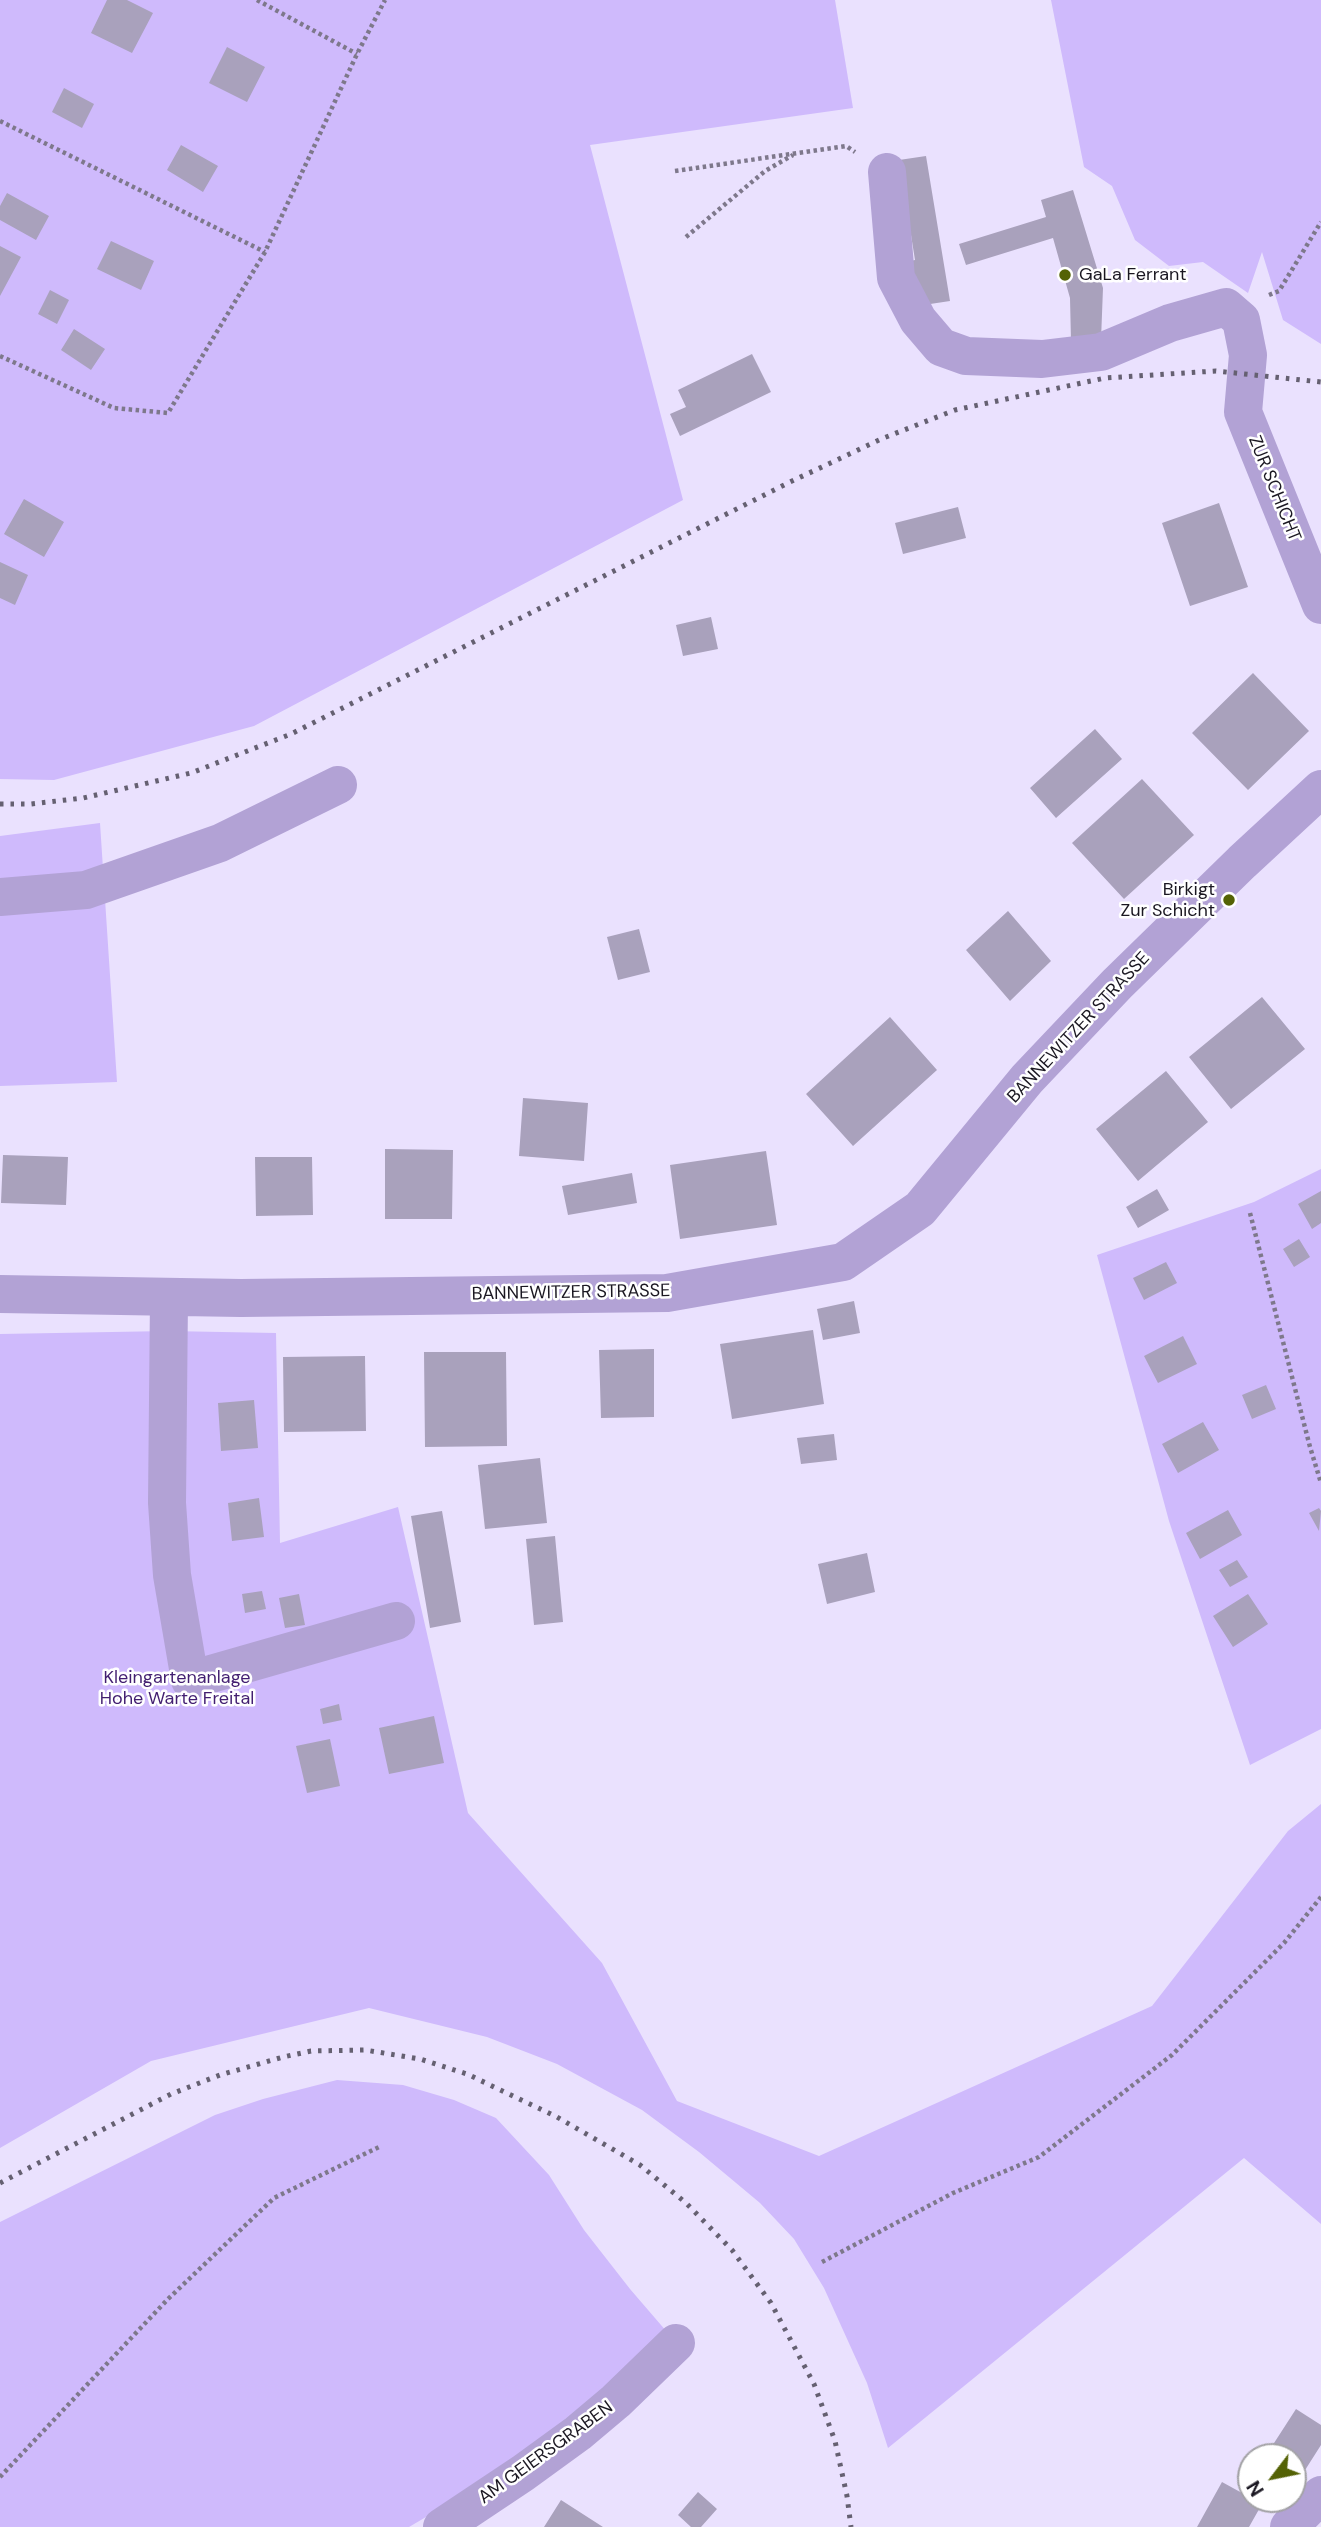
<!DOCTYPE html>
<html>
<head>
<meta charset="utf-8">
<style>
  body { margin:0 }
  #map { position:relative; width:1321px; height:2527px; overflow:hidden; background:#eae1fe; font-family:"DM Sans",sans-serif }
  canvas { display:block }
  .north { position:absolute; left:1237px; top:2443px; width:70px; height:70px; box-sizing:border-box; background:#fff; border:2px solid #a3a2a6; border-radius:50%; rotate:238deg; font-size:19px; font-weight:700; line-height:28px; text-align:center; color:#1a1721 }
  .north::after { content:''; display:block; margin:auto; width:24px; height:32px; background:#546205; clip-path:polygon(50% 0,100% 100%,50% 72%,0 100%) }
</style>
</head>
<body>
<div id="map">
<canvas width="1321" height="2527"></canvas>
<div class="north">N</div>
</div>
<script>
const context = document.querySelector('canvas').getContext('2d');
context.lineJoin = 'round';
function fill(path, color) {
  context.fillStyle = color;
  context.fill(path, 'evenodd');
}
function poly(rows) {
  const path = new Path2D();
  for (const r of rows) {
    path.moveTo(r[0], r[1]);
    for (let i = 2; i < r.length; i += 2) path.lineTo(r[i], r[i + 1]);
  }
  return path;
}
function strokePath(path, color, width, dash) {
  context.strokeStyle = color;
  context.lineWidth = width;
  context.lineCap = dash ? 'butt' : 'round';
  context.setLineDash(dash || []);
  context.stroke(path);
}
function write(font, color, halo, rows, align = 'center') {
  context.font = font + ' "DM Sans",sans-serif';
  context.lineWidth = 5;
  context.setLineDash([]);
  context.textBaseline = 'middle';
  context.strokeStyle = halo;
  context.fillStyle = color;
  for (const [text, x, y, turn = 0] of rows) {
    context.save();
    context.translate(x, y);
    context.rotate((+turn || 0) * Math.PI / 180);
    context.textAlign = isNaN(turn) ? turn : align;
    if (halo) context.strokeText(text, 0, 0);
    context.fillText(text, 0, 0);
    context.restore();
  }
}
const green = poly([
  [0,0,835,0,853,108,590,145,683,500,254,726,54,780,0,779],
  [1051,0,1321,0,1321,344,1283,320,1262,252,1248,293,1203,262,1169,266,1135,240,1112,186,1084,167],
  [100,823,117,1082,0,1086,0,836],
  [1321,1169,1321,1729,1250,1765,1169,1521,1097,1255,1254,1202],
  [168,1331,276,1333,280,1543,398,1507,468,1813,602,1963,677,2101,819,2156,1152,2006,1288,1831,1321,1804,1321,2224,1244,2158,888,2448,867,2383,824,2288,794,2239,760,2203,699,2152,642,2110,557,2064,487,2037,369,2008,151,2061,0,2148,0,1334],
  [337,2080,403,2085,454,2100,496,2118,549,2175,584,2230,630,2289,667,2332,535,2453,409,2527,0,2527,0,2222,215,2115,263,2099]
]);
const building = poly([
  [107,0,127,0,153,13,132,53,91,33],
  [227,47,265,67,247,102,209,83],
  [64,88,94,104,82,128,52,112],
  [181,145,218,166,203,192,167,170],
  [926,156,950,301,917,306,910,261,915,260,899,160],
  [1073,190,1103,288,1101,340,1071,341,1070,298,1053,238,966,265,959,244,1046,217,1041,200],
  [7,193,49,216,36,240,0,220,0,206],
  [111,241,154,261,141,290,97,269],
  [0,246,21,257,0,296],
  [50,290,69,300,57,324,38,314],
  [74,329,105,349,91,370,61,350],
  [752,354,771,392,680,436,670,414,686,407,678,390],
  [24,499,64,522,44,557,4,534],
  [1219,503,1248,587,1190,606,1162,523],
  [958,507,966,538,903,554,895,523],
  [0,562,28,575,15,605,0,598],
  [711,617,718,649,683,656,676,625],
  [1253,673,1309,731,1248,790,1192,733],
  [1095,729,1122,759,1056,818,1030,788],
  [1142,779,1194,835,1124,899,1072,843],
  [1008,911,1051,961,1010,1001,966,950],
  [639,929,650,972,618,980,607,937],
  [1262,997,1305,1049,1231,1109,1189,1057],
  [890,1017,937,1070,853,1146,806,1094],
  [1166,1071,1208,1122,1138,1181,1096,1129],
  [523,1098,588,1103,584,1161,519,1156],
  [385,1149,453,1150,452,1219,385,1219],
  [766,1151,777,1225,680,1239,670,1165],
  [3,1155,68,1157,66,1205,1,1203],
  [255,1157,312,1157,313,1215,256,1216],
  [632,1173,637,1203,568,1215,562,1186],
  [1157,1189,1169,1210,1138,1228,1126,1207],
  [1321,1191,1321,1223,1312,1229,1298,1204],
  [1299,1239,1310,1257,1294,1267,1283,1249],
  [1166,1262,1177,1283,1144,1300,1133,1278],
  [854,1301,860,1333,823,1340,817,1309],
  [813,1330,824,1404,732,1419,720,1344],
  [1183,1336,1197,1364,1158,1383,1144,1356],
  [654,1349,654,1417,601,1418,599,1350],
  [424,1352,506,1352,507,1446,425,1447],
  [365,1356,366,1431,284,1432,283,1357],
  [1266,1385,1276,1409,1252,1419,1242,1395],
  [254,1400,258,1448,221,1451,218,1403],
  [1203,1422,1219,1450,1178,1473,1162,1444],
  [834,1434,837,1460,801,1464,797,1438],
  [540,1458,547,1523,485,1529,478,1465],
  [259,1498,264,1537,232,1541,228,1503],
  [1319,1508,1321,1511,1319,1531,1309,1513],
  [1228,1510,1242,1535,1200,1559,1186,1533],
  [442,1511,461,1622,430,1628,411,1516],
  [555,1536,563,1622,534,1625,526,1539],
  [867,1553,875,1592,827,1604,818,1564],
  [1237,1560,1248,1577,1230,1587,1219,1570],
  [262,1591,266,1609,245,1613,242,1594],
  [299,1594,305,1625,285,1628,279,1598],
  [1248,1594,1268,1624,1233,1647,1213,1616],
  [339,1704,342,1720,323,1724,320,1709],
  [434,1716,444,1763,389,1774,379,1728],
  [330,1739,340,1786,307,1793,296,1746],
  [1296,2409,1321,2425,1321,2445,1300,2478,1293,2474,1293,2457,1265,2457],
  [1222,2482,1262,2504,1249,2527,1197,2527],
  [698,2492,717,2509,701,2527,691,2527,678,2515],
  [561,2500,603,2527,544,2527]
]);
const path = poly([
  [257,0,357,54],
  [0,121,265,252],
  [675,171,846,146,855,152],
  [686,237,765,171,793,155],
  [1269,295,1279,291,1321,222],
  [0,356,114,408,168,413,265,252,357,54,385,0],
  [1250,1213,1310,1447,1321,1483],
  [822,2262,953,2193,1039,2157,1172,2055,1284,1943,1321,1897],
  [0,2477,168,2299,274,2198,381,2146]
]);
const minor = poly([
  [887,172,896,278,918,320,941,347,966,356,1042,359,1101,352,1170,323,1226,307,1241,320,1248,355,1243,412,1321,605],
  [0,897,86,890,220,843,338,785],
  [0,1294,241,1298,667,1293,843,1262,920,1209,1027,1079,1117,984,1242,862,1321,789],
  [169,1298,167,1503,172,1575,190,1680,396,1621],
  [442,2527,523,2473,578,2433,616,2401,676,2343],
  [1289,2527,1321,2495]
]);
const rail = poly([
  [0,804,31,804,83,798,191,773,291,734,788,483,881,439,955,410,1105,378,1216,371,1321,382],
  [0,2183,171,2094,220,2075,283,2057,311,2051,365,2050,420,2059,467,2074,557,2117,640,2165,686,2203,732,2250,771,2303,814,2384,835,2441,847,2496,851,2527]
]);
const markers = [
  [1065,275,7,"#546205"],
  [1229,900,7,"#546205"]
];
const poiNames = [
  ["GaLa Ferrant",1079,275],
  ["Birkigt",1215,890,"right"],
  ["Zur Schicht",1215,911,"right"]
];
const streetNames = [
  ["ZUR SCHICHT",1274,489,68],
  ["BANNEWITZER STRASSE",1079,1028,-47],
  ["BANNEWITZER STRASSE",571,1293,-1],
  ["AM GEIERSGRABEN",546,2453,-36]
];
const parkNames = [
  ["Kleingartenanlage",177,1678],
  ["Hohe Warte Freital",177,1699]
];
fill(green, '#cfbafc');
fill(building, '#a9a1bc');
strokePath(path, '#7e788b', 4.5, [3.5, 3.5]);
strokePath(minor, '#b2a2d5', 38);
strokePath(rail, '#656071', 5, [3.5, 7]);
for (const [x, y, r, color] of markers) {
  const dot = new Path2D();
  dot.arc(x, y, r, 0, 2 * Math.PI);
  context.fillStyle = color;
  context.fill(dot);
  strokePath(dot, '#fff', 2.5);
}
write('18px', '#1a1721', '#fff', poiNames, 'left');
write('18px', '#1a1721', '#fff', streetNames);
write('18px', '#421e70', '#fff', parkNames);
</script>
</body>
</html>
